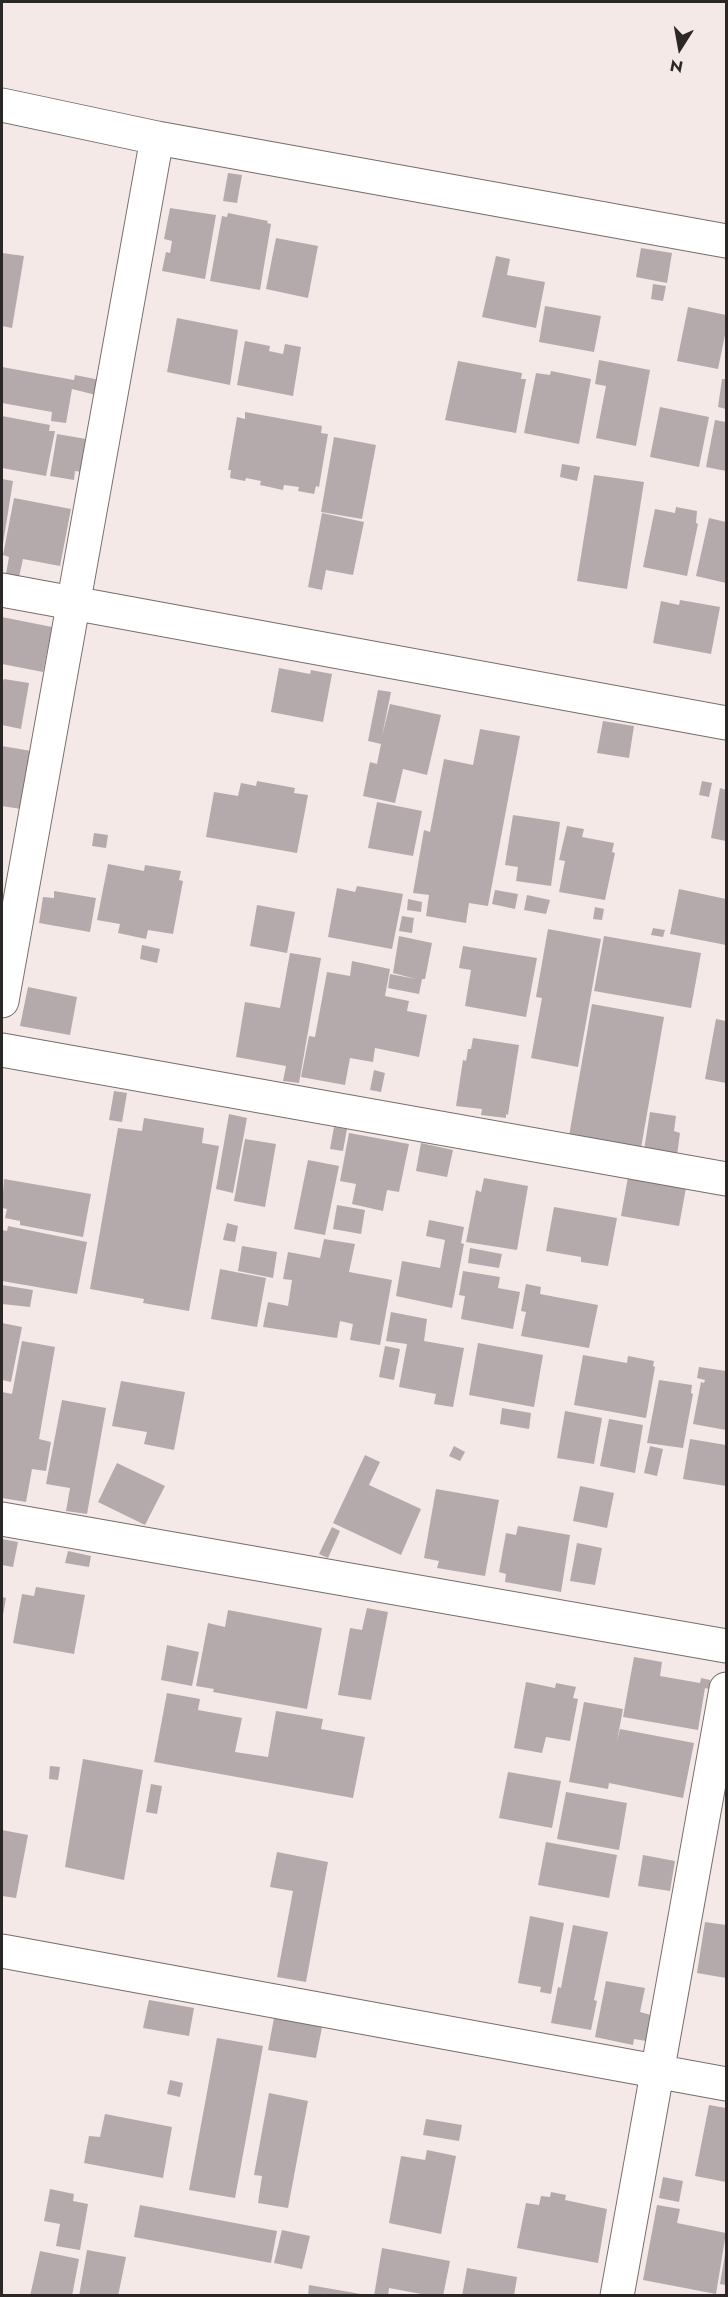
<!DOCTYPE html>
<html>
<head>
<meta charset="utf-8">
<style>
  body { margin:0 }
  #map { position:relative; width:728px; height:2297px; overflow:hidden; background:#f4e9e7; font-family:Jost,sans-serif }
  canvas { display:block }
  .frame { position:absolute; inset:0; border:3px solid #2b2726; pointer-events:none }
  .north { position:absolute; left:650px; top:18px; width:60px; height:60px; -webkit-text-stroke:4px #f4e9e7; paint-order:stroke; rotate:191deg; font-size:16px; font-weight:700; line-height:24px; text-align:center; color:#2b2726 }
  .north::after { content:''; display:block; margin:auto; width:21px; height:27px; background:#2b2726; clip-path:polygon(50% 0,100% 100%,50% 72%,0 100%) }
</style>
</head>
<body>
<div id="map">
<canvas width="728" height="2297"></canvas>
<div class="frame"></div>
<div class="north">N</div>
</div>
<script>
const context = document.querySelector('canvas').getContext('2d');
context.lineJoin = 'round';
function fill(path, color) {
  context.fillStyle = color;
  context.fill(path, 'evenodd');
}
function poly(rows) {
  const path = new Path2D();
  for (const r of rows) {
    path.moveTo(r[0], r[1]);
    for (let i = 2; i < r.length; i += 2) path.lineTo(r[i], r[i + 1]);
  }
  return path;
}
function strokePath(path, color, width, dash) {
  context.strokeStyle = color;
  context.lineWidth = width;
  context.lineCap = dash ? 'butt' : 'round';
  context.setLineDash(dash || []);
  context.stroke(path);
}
const building = poly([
  [228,173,242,175,237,203,223,201],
  [170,208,216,215,205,279,162,271,166,252,170,253,172,241,164,239],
  [228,213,268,221,267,223,271,224,260,290,210,281,222,216,227,217],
  [276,238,318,246,308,298,266,289],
  [641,248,672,253,667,283,636,277],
  [2,253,24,256,12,328,2,326],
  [496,256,510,259,507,275,545,282,536,328,482,317],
  [653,284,666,286,663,301,651,299],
  [545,306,601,316,594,352,539,342],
  [688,307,726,315,726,330,718,369,677,361],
  [177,318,238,330,230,385,167,372],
  [245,341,270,346,269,351,283,354,285,344,301,347,293,396,237,385],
  [599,360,650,370,636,446,596,438,606,386,595,384],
  [458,361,522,373,521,379,526,379,516,433,445,420],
  [2,367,74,380,75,375,100,380,96,395,72,389,66,423,51,421,52,412,2,403],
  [551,371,591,379,579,444,524,433,536,373,550,375],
  [722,379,726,379,726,409,718,407],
  [660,407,709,417,699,467,650,457],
  [245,412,322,426,321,433,328,434,319,487,316,486,314,494,298,491,299,487,284,485,283,490,260,485,261,481,246,478,245,481,230,478,231,470,228,470,237,417,245,419],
  [2,416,50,425,49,431,55,431,46,476,2,468],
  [715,420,726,422,726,471,706,467],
  [57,434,86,439,81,472,75,471,74,480,50,476],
  [334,437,376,445,362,519,321,512],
  [562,464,580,467,577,481,560,477],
  [594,475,644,482,627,589,577,581],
  [2,479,13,481,3,544,2,544],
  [14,498,71,509,60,566,23,559,19,577,6,574,9,557,3,555],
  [676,507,697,511,696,523,698,524,687,576,643,567,655,509,675,513],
  [322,513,364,522,353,575,326,570,322,590,308,587],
  [709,518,726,522,726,583,696,576],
  [680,600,720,607,711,654,653,643,661,601,679,605],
  [2,617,52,627,43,672,2,664],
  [279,668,310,674,311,670,332,674,323,722,271,712],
  [4,679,29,683,21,729,2,725,2,683],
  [378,690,391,692,382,736,390,704,441,715,427,775,403,769,395,803,363,796,370,762,377,764,381,744,368,741],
  [603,721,634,726,629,758,597,753],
  [480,729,520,736,488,906,469,903,466,923,426,916,429,895,413,893,424,830,430,832,444,759,473,765],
  [2,746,37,752,27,810,2,806],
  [257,781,295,788,294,793,308,795,297,853,206,837,214,792,238,796,241,783,256,786],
  [702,781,712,783,709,797,699,795],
  [720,788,726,790,726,841,711,838],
  [377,802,422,811,413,856,368,848],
  [513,815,560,822,551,886,516,881,518,867,505,865],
  [567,826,584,829,582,837,614,843,612,852,615,853,605,900,559,892,565,861,559,860],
  [94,833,108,835,106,848,92,846],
  [108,864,144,871,145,865,181,871,179,880,183,881,173,934,148,930,146,939,118,933,120,924,97,920],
  [357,886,403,894,392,949,328,937,337,888,355,892],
  [679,889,726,899,726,945,670,934],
  [495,890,518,894,515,909,492,904],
  [54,891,96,898,90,932,39,923,43,897,54,898],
  [527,895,550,900,546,914,524,910],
  [408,899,422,902,421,912,407,910],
  [257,905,295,912,287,953,250,946],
  [595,907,604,909,602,920,593,919],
  [402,916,414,918,412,933,399,931],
  [653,928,665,930,663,937,651,935],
  [548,929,601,939,578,1067,531,1058,542,998,536,997],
  [399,936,432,943,425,979,422,979,419,994,388,988,390,974,416,979,393,973],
  [604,936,701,953,691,1008,594,991],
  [142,945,160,949,157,963,140,959],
  [463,946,537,958,526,1017,465,1006,471,970,459,968],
  [290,953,321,958,299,1083,283,1081,286,1066,236,1057,245,1002,280,1008],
  [352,961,390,969,385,996,409,1001,407,1011,427,1015,419,1057,375,1048,373,1062,350,1058,345,1085,301,1077,309,1036,315,1037,327,972,350,976],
  [28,987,77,997,70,1035,20,1026],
  [592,1004,664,1017,641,1148,569,1136],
  [716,1019,726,1021,726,1083,705,1079],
  [473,1038,519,1045,508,1115,506,1114,506,1118,481,1115,482,1109,456,1106,463,1060,466,1061,468,1049,471,1049],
  [374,1070,385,1073,381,1092,370,1090],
  [114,1091,127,1093,122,1122,109,1120],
  [650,1112,676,1116,674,1131,680,1133,677,1155,644,1150],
  [229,1114,247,1118,233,1193,216,1189],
  [144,1118,204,1128,202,1143,219,1146,189,1311,143,1303,144,1299,90,1289,118,1128,142,1131],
  [334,1127,347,1129,343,1151,330,1149],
  [349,1133,409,1144,399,1192,387,1190,383,1211,352,1204,356,1184,340,1181],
  [245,1139,276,1144,265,1207,234,1201],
  [421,1143,453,1150,447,1177,416,1171],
  [308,1160,339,1166,325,1235,294,1229],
  [628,1177,686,1188,679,1226,621,1216],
  [484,1178,528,1186,517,1250,466,1242,476,1190,481,1192],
  [4,1179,91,1194,83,1237,20,1225,20,1221,5,1218,7,1209,2,1208],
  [337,1205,365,1210,361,1234,333,1229],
  [554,1207,617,1218,608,1266,581,1262,581,1257,546,1251],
  [429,1220,464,1227,461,1243,464,1244,452,1308,396,1296,402,1261,440,1268,445,1240,426,1236],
  [227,1223,238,1226,235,1242,223,1240],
  [8,1226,87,1242,77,1294,2,1281,2,1230,7,1231],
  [324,1239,355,1244,349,1272,392,1280,380,1345,350,1340,353,1324,340,1321,337,1338,263,1327,268,1302,288,1306,292,1280,283,1279,288,1252,320,1258],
  [242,1246,277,1252,273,1278,238,1271],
  [470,1248,502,1254,499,1268,468,1263],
  [220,1269,266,1278,257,1327,211,1319],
  [463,1271,500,1277,498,1288,520,1292,513,1329,461,1319,465,1296,459,1295],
  [526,1284,541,1287,540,1294,598,1305,589,1348,521,1336,526,1312,521,1311],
  [2,1285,33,1290,30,1307,2,1304],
  [391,1312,427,1319,424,1341,464,1348,453,1407,434,1404,436,1394,399,1387,407,1344,386,1341],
  [2,1323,22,1327,11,1382,2,1380],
  [22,1341,55,1347,39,1439,51,1442,46,1471,32,1469,26,1502,2,1498,2,1392,12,1394],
  [478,1343,543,1355,534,1407,469,1395],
  [385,1346,400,1349,394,1380,379,1377],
  [583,1355,627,1363,628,1356,654,1361,653,1366,655,1367,646,1418,574,1405],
  [699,1367,726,1371,726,1430,693,1424,701,1382,704,1383,705,1380,697,1378],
  [659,1380,692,1385,691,1393,693,1394,683,1448,647,1443],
  [121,1381,185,1392,174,1450,144,1444,147,1432,112,1426],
  [62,1400,106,1408,87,1514,66,1511,70,1488,46,1484],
  [502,1408,531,1413,529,1429,500,1424],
  [565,1411,602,1418,594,1464,557,1458],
  [609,1419,643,1425,635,1473,600,1466],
  [690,1439,726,1445,726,1486,683,1479],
  [454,1446,465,1452,460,1461,449,1456],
  [650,1446,663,1449,657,1476,644,1473],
  [365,1455,380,1462,369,1485,421,1509,401,1555,333,1523],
  [117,1463,165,1486,145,1525,98,1502],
  [580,1486,614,1493,607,1528,573,1521],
  [436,1489,499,1500,485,1576,437,1568,439,1561,424,1558],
  [518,1526,570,1535,561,1592,505,1582,506,1574,499,1572,506,1533,516,1535],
  [332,1527,340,1531,328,1558,319,1554],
  [2,1539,18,1542,13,1567,2,1565],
  [577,1543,602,1548,595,1585,570,1581],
  [68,1551,91,1556,89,1567,65,1563],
  [36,1587,85,1595,74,1654,13,1643,22,1594,34,1596],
  [2,1597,6,1598,3,1615,2,1614],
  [367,1608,388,1612,371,1700,338,1695,350,1628,362,1630],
  [228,1610,322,1628,307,1709,213,1692,214,1689,196,1686,208,1623,225,1627],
  [167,1645,199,1652,192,1686,161,1680],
  [634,1657,662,1662,660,1676,700,1683,701,1678,710,1680,709,1689,705,1688,698,1730,623,1717],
  [526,1682,555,1688,556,1683,576,1687,573,1698,578,1699,570,1741,546,1737,542,1753,514,1748],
  [167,1693,200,1699,198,1710,242,1718,235,1752,268,1757,276,1711,323,1719,321,1729,365,1737,353,1798,154,1762],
  [584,1702,623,1709,617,1741,620,1729,694,1743,683,1798,609,1783,608,1789,569,1782],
  [83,1759,143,1770,124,1880,65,1867],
  [50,1766,60,1767,58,1780,49,1779],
  [508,1772,561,1781,552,1828,499,1818],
  [151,1784,162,1786,157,1814,146,1812],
  [566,1792,627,1803,619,1850,557,1839],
  [2,1830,28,1835,16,1898,2,1896],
  [546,1842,617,1855,609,1898,538,1885],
  [277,1852,328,1862,306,1982,277,1977,293,1891,270,1887],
  [643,1855,675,1861,670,1891,638,1886],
  [530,1916,564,1923,551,1994,540,1992,541,1987,518,1983],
  [705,1922,726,1925,726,1978,697,1973],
  [573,1925,608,1932,594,2000,597,2001,591,2030,551,2023,558,1987,561,1988],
  [606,1981,645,1988,640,2012,651,2015,646,2041,634,2039,633,2045,595,2037],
  [149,2000,194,2008,189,2036,143,2028],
  [274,2018,322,2027,316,2058,268,2050],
  [217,2038,263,2046,235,2198,189,2190],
  [170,2080,183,2083,180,2097,167,2094],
  [269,2093,308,2101,288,2208,258,2203,262,2176,254,2175],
  [709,2105,726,2108,726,2182,695,2176],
  [105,2114,172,2127,163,2178,84,2163,89,2136,100,2137],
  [426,2119,462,2125,459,2141,423,2135],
  [427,2150,456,2156,441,2234,389,2223,401,2156,425,2160],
  [663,2177,683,2181,679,2202,659,2198],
  [50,2189,74,2194,73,2201,88,2204,80,2250,56,2246,60,2224,44,2221],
  [551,2192,566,2195,565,2200,607,2209,598,2263,517,2248,526,2203,539,2205,541,2196,550,2197],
  [140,2205,277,2231,271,2263,134,2237],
  [657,2205,680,2209,677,2223,726,2233,716,2294,643,2280],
  [282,2230,310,2236,302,2269,274,2263],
  [382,2248,450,2261,443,2296,432,2296,389,2288,388,2296,374,2296],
  [87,2250,126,2257,118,2296,79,2296],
  [40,2251,79,2259,72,2296,30,2296],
  [725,2254,726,2254,726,2285,720,2284],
  [467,2268,517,2277,514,2296,462,2296],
  [309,2285,361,2294,361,2296,308,2296]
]);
const minor = poly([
  [2,105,157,138],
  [2,590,726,723],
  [2,1001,157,138,726,241],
  [2,1050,726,1179],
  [2,1519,726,1646],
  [2,1951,726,2084],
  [617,2296,726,1689]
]);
fill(building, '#b4aaac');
strokePath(minor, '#766d6b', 35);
strokePath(minor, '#fff', 33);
</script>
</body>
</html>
